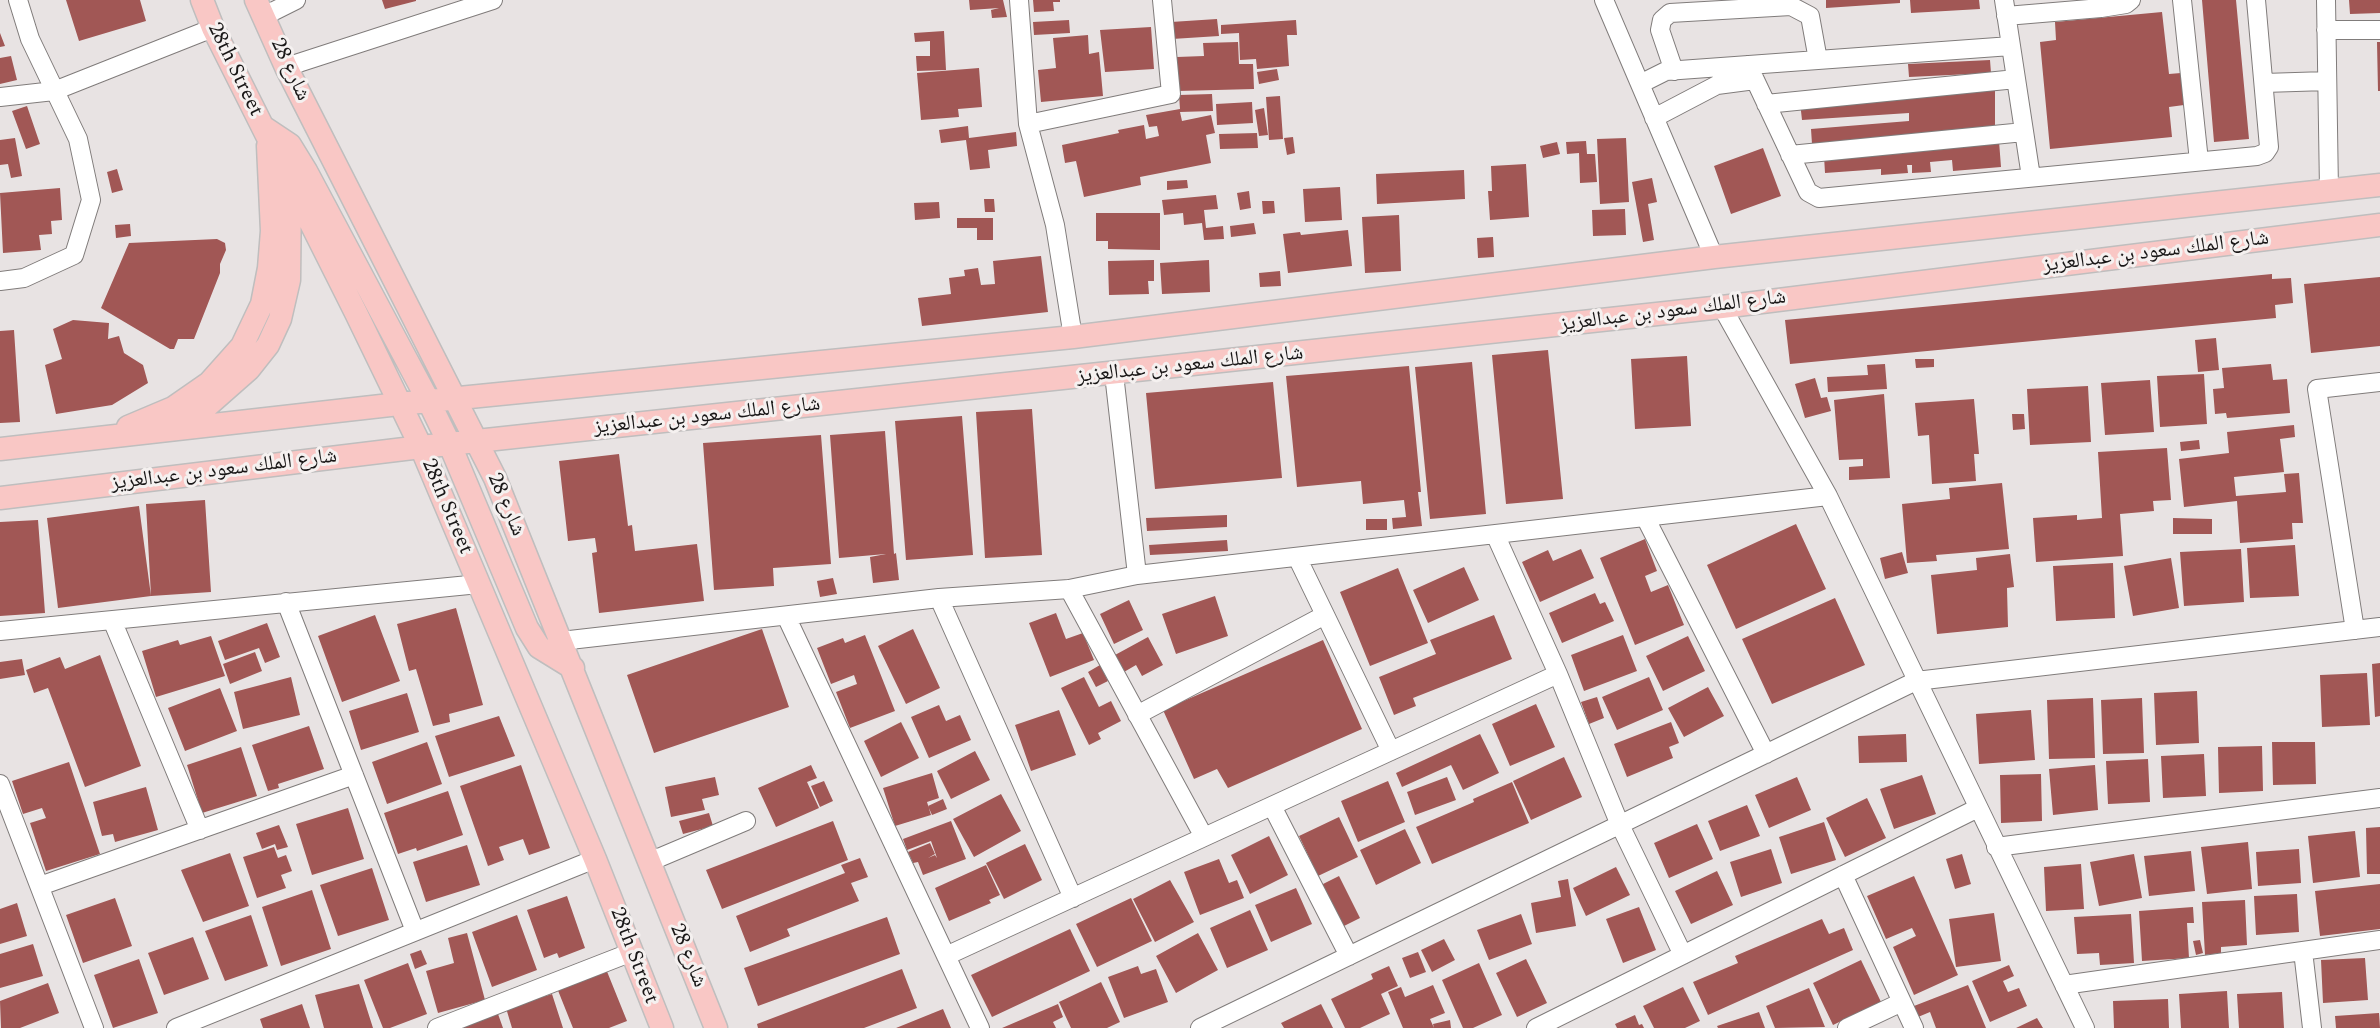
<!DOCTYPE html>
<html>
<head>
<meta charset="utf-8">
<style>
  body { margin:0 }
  canvas { display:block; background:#e8e3e3 }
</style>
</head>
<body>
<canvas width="2380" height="1028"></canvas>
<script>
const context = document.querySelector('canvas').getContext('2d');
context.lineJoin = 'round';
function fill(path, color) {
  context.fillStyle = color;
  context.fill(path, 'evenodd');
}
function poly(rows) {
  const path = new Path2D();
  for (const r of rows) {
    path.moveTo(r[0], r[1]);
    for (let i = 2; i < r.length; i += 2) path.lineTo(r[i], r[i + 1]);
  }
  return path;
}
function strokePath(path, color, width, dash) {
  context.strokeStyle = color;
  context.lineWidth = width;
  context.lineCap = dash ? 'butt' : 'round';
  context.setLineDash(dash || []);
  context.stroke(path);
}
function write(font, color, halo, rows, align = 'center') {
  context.font = font + ' Spectral,"Noto Naskh Arabic",serif';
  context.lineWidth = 6;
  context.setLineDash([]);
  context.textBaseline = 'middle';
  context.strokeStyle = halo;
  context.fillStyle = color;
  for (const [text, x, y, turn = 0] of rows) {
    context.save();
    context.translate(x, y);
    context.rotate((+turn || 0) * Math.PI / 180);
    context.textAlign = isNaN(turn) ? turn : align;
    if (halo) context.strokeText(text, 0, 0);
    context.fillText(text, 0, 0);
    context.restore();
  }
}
const building = poly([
  [66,0,140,0,146,21,79,41],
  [382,0,416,0,416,1,385,9],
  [969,0,1003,0,1007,17,992,18,991,10,999,8,970,10],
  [1033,0,1060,0,1060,2,1053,2,1054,11,1034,12],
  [1826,0,1900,0,1900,3,1826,8],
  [1910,0,1979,0,1980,9,1911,13],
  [2202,0,2236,0,2249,139,2214,142],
  [2349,0,2380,0,2380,13,2350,14],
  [2162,12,2169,74,2181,73,2184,105,2169,107,2172,137,2050,149,2040,42,2056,40,2055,22],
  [1217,19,1219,36,1172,39,1171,22],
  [1069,20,1070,33,1034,35,1033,22],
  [1296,20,1297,35,1287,35,1289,66,1257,69,1256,59,1240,60,1239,33,1221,34,1221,25],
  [1151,27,1154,69,1105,72,1100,30],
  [944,31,946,70,917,71,916,56,930,56,930,41,915,42,914,33],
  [0,33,5,46,0,47],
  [1088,35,1089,54,1099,52,1103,96,1041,102,1038,70,1056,68,1053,38],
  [1238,42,1239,64,1253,64,1254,89,1178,91,1177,57,1204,56,1203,43],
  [2377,42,2380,42,2380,91,2378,91],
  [11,56,17,80,0,84,0,58],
  [1990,60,1991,73,1909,77,1908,64],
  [979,68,982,107,958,109,959,117,921,120,917,73],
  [1277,69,1279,80,1259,84,1257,72],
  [1995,87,1995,130,1812,144,1811,129,1909,121,1909,113,1802,120,1800,102],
  [1212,94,1213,111,1180,112,1182,121,1211,115,1215,133,1206,135,1211,163,1140,177,1141,185,1084,197,1076,161,1065,163,1062,145,1119,133,1118,130,1144,125,1146,139,1159,136,1157,126,1149,127,1146,115,1180,109,1179,95],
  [1280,96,1283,139,1269,140,1266,97],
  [1252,102,1253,123,1217,125,1216,104],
  [27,106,40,144,26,149,12,111],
  [1264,108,1268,135,1259,136,1255,110],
  [968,126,969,138,1016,132,1017,146,988,150,990,168,970,170,966,140,941,143,939,130],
  [1257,133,1258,148,1220,149,1219,134],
  [1293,137,1295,153,1287,155,1284,138],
  [15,138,22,176,11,178,8,164,0,165,0,140],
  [1626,138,1629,202,1600,204,1597,139],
  [1586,141,1587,154,1595,154,1597,182,1580,183,1579,153,1567,154,1566,142],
  [1999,141,2001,167,1953,171,1952,160,1930,162,1931,172,1912,173,1912,165,1907,165,1908,173,1881,175,1881,169,1825,173,1824,156],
  [1557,142,1560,154,1543,158,1540,146],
  [1763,148,1781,196,1731,214,1714,166],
  [1526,164,1529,217,1490,220,1488,191,1492,191,1491,166],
  [117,169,123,190,112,193,107,172],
  [1464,170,1465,199,1377,204,1376,174],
  [1652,178,1657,202,1648,204,1654,240,1643,242,1632,182],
  [1187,180,1188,188,1167,190,1167,181],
  [1340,187,1342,220,1305,222,1303,189],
  [60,188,62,220,51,221,52,234,39,235,41,250,3,253,0,193],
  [1249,191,1251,208,1240,210,1237,193],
  [1216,195,1218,209,1204,210,1206,228,1223,226,1224,239,1204,240,1202,223,1184,225,1183,213,1164,215,1162,200],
  [984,199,994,199,995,212,985,212],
  [1262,201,1274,201,1275,213,1263,214],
  [939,202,940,218,915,220,914,203],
  [1625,209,1626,235,1593,236,1592,210],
  [1096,213,1160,213,1160,250,1108,249,1108,241,1096,241],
  [1399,215,1401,271,1365,273,1362,217],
  [957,218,993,218,993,240,977,240,977,228,957,228],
  [1254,223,1256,234,1231,237,1230,226],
  [130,224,131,236,116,238,115,225],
  [1348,230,1352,266,1288,273,1283,234,1300,232,1301,235],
  [1493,237,1494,257,1478,258,1477,238],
  [217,239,225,243,226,250,220,264,220,273,194,339,178,339,174,349,170,349,101,308,129,243],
  [1041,256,1048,312,922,326,918,298,951,294,949,278,965,276,964,270,978,268,981,285,995,284,993,261],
  [1154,260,1154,281,1148,281,1149,294,1109,295,1108,261],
  [1209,260,1210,292,1162,294,1160,263],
  [1280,271,1281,286,1260,287,1259,273],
  [2272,274,2272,279,2291,278,2293,303,2275,305,2276,318,1790,364,1785,320],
  [2380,277,2380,346,2311,353,2304,284],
  [73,320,109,323,108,339,119,336,124,353,143,365,148,383,112,405,56,414,45,365,62,359,53,329],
  [14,330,20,422,0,423,0,331],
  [2216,338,2219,370,2198,372,2195,340],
  [1548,350,1563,499,1506,504,1492,355],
  [1687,356,1691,426,1635,429,1631,359],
  [1915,359,1934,359,1934,367,1916,368],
  [1472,362,1486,514,1430,519,1415,367],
  [1885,364,1887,389,1828,392,1827,377,1868,375,1867,365],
  [2271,364,2273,380,2287,379,2290,413,2227,418,2226,413,2215,414,2213,389,2224,388,2222,368],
  [1409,366,1421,492,1418,492,1422,526,1393,529,1392,518,1406,517,1404,500,1363,504,1361,481,1297,487,1286,376],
  [2204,374,2207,424,2160,427,2157,376],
  [1815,378,1821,398,1827,397,1831,411,1805,418,1795,384],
  [2150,380,2154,432,2105,435,2101,383],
  [1273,382,1282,478,1155,489,1146,393],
  [2088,386,2091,442,2030,445,2027,389],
  [1884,394,1890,478,1849,480,1849,467,1863,466,1863,459,1839,460,1834,400],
  [1974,399,1979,454,1974,454,1976,481,1932,484,1929,435,1918,436,1915,403],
  [1032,409,1042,555,985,558,976,412],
  [2012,414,2024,414,2025,429,2013,430],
  [962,416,973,555,906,560,895,421],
  [2294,425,2295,437,2280,439,2284,472,2234,477,2236,496,2286,492,2284,474,2299,473,2303,523,2292,523,2293,539,2240,543,2237,501,2184,507,2179,459,2229,453,2227,432],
  [885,431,894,554,896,553,899,580,873,583,870,557,886,554,839,558,830,435],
  [821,435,831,564,773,568,774,586,714,590,703,443],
  [2199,440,2200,449,2181,451,2180,442],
  [2167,448,2171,500,2153,501,2154,511,2120,514,2123,556,2036,562,2033,518,2077,515,2077,520,2102,518,2098,452],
  [619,454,628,526,632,525,635,551,697,544,704,601,599,613,592,553,597,552,595,538,568,541,559,461],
  [2002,483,2009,549,1936,555,1937,561,1907,563,1902,504,1950,499,1949,488],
  [205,500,211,592,151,596,146,504],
  [139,506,151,596,58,608,47,518],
  [1227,515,1227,527,1147,531,1146,518],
  [2173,518,2212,519,2212,534,2173,534],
  [1366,519,1387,519,1387,530,1366,530],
  [38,520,45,613,0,616,0,522],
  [1796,524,1826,589,1736,629,1707,565],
  [1645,539,1657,571,1645,576,1651,592,1668,585,1684,625,1635,645,1600,558],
  [1227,540,1228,551,1150,555,1149,545],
  [2295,545,2299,596,2250,598,2247,548],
  [1581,549,1594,578,1540,602,1522,562,1548,550,1553,561],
  [2241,549,2244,602,2184,606,2180,552],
  [1902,552,1908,573,1885,579,1880,558],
  [2010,554,2014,587,2007,588,2008,627,1937,634,1931,575,1977,570,1976,558],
  [2171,558,2179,608,2133,616,2124,566],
  [2113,563,2115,618,2056,621,2053,566],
  [1464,567,1479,600,1428,623,1413,590],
  [1398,568,1428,643,1370,666,1340,592],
  [833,578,837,594,820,597,817,581],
  [1595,593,1600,604,1605,602,1614,621,1562,643,1549,613],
  [1215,596,1228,636,1176,654,1162,614],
  [1835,598,1865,665,1772,704,1742,639],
  [1129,600,1143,630,1114,644,1100,614],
  [456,608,483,705,449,714,450,722,433,726,416,669,409,671,397,624],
  [1056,613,1066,639,1083,633,1094,660,1050,677,1029,623],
  [375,615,400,681,342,702,318,636],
  [1494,615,1512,659,1413,698,1416,706,1394,715,1379,677,1436,654,1430,640],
  [267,623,280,657,265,663,259,648,225,660,218,641],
  [762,629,789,707,654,753,627,675],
  [913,629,940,688,906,704,878,646],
  [865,635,895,711,850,728,836,692,857,684,854,675,831,684,817,648,843,638,845,643],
  [1623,635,1637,671,1584,691,1571,655],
  [211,636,225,676,156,697,142,651,178,640,180,645],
  [1688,636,1705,671,1663,691,1646,656],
  [1148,637,1163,665,1142,676,1136,665,1124,672,1115,655],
  [1323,640,1362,729,1228,788,1217,769,1194,779,1163,710],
  [255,652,262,671,230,684,223,664],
  [100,655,141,766,85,787,48,688,34,693,26,670,60,657,65,669],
  [22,659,25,675,0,679,0,662],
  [2380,663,2380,716,2375,717,2372,664],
  [1100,665,1108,681,1096,687,1088,672],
  [2367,673,2370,725,2322,727,2320,675],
  [291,677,300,715,243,729,234,692],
  [1084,677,1099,707,1111,701,1121,721,1098,733,1101,739,1089,745,1061,688],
  [1649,677,1663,710,1617,730,1602,697],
  [1708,687,1724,716,1684,737,1668,708],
  [220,688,237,731,185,751,168,708],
  [2197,691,2199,743,2156,745,2154,693],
  [407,693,419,732,361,750,349,711],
  [1597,697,1604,718,1589,724,1581,702],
  [2093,698,2095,758,2049,759,2047,700],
  [2142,698,2144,753,2103,754,2101,700],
  [1536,704,1555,747,1510,766,1492,724],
  [939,705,946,721,960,715,971,740,929,758,911,717],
  [1059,710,1076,755,1031,771,1015,725],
  [2031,710,2035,760,1979,764,1976,714],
  [499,716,515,756,449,777,435,736],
  [901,722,919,758,881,777,864,741],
  [1671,722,1679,743,1669,747,1673,758,1627,777,1614,744],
  [309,726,324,769,278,784,279,788,268,791,252,745],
  [1480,734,1499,773,1463,790,1451,765,1402,787,1396,773],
  [1906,734,1907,762,1859,763,1858,736],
  [427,742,442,784,387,804,372,762],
  [2272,742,2315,742,2316,784,2273,785],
  [2262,746,2263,791,2219,793,2218,747],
  [241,747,257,796,202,813,187,765],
  [975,751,990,780,951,799,937,771],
  [2204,754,2206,796,2163,798,2161,756],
  [1564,757,1582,797,1531,820,1513,781],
  [2148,759,2150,802,2108,804,2106,761],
  [69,762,100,854,46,871,30,823,46,818,42,808,23,814,12,781],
  [521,765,550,848,529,855,523,839,499,847,504,860,488,866,460,786],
  [811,765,817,778,807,782,819,808,776,827,758,788],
  [2095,765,2098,810,2053,815,2049,769],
  [932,773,939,798,927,802,931,815,895,826,883,788],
  [2041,774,2042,821,2001,823,2000,775],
  [1922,775,1936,814,1894,829,1880,789],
  [715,777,719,795,702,799,705,810,671,817,665,787],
  [1447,777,1456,800,1415,815,1407,792],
  [1797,777,1811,810,1769,828,1755,795],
  [824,781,833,801,820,807,811,786],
  [1388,781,1405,822,1358,842,1341,801],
  [1512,782,1529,823,1432,864,1416,827,1474,802,1473,799],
  [146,787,158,830,115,842,113,834,102,836,93,802],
  [448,791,463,835,417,851,416,848,398,854,384,813],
  [1001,794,1021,831,974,857,953,819],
  [1867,798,1886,838,1845,857,1826,818],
  [943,799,947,809,932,815,928,806],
  [1747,805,1760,836,1720,851,1708,821],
  [348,808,364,859,312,875,296,824],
  [709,813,713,826,683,834,679,821],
  [1339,817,1358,857,1318,876,1299,836],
  [833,821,848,860,722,909,706,870],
  [951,821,966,859,923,875,918,862,913,863,908,852,930,843,935,854,928,858,935,855,937,858,931,841,907,850,903,839],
  [1824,822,1836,860,1791,874,1779,837],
  [1697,824,1713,859,1669,878,1654,843],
  [279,825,288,847,277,850,275,844,262,849,256,833],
  [2380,827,2380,874,2367,874,2366,828],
  [1405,829,1421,863,1376,885,1360,850],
  [2355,831,2360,877,2313,883,2308,836],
  [1269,836,1288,875,1250,894,1231,855],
  [2248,842,2252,889,2207,894,2201,847],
  [1025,844,1042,880,1004,899,986,863],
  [467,845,480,885,426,902,413,862],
  [274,847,278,858,286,855,292,871,281,875,286,888,257,898,243,857],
  [1771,849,1782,883,1741,897,1730,862],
  [2299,849,2301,883,2258,886,2256,852],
  [2191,851,2195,891,2149,896,2144,856],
  [230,853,249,906,203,922,181,870],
  [1962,854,1971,884,1955,889,1946,859],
  [2134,854,2142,898,2099,906,2090,862],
  [860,858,868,877,851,883,859,901,787,929,790,936,750,952,736,916,845,873,841,865],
  [1219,859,1229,883,1237,880,1244,898,1200,915,1184,872],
  [2081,864,2084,909,2046,911,2044,867],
  [986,865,1000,895,989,900,991,903,949,921,935,888],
  [1616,867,1630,895,1586,916,1573,888],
  [372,868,389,920,338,936,320,885],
  [1717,871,1733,905,1691,924,1675,891],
  [1339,876,1360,918,1342,927,1321,885],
  [1914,876,1958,975,1914,995,1893,947,1916,936,1912,928,1886,939,1867,896],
  [1568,879,1576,926,1536,933,1531,903,1561,897,1558,881],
  [1170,880,1194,922,1155,942,1133,899],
  [2380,884,2380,929,2320,936,2315,891],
  [1296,888,1312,924,1271,942,1255,905],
  [312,890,331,949,281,966,262,907],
  [2297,894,2299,932,2256,935,2254,896],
  [567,896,585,948,559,958,557,953,544,958,527,910],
  [115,898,132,946,83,963,66,915],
  [1131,898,1152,941,1097,967,1076,924],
  [2245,900,2247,945,2221,947,2221,953,2205,955,2202,902],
  [17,903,27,936,0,944,0,909],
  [1639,907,1656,950,1623,963,1606,919],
  [2193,907,2194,923,2187,923,2189,958,2142,961,2139,911],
  [1250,910,1268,950,1227,968,1210,928],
  [1994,913,2001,961,1956,967,1949,919],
  [1521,914,1532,944,1489,960,1477,930],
  [2131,914,2134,963,2100,965,2099,953,2077,954,2074,917],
  [251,915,268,966,225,981,205,931],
  [517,915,537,970,492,987,472,932],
  [887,917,900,954,758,1006,744,968],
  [1822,919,1829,934,1844,928,1853,950,1708,1015,1693,982,1738,963,1735,956],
  [1070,929,1090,971,992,1017,971,975],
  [467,933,485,1000,438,1013,426,971,454,963,448,938],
  [1198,933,1218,970,1176,993,1156,956],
  [193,937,209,979,164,995,148,953],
  [1444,939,1455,960,1432,972,1421,950],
  [2200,940,2203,953,2196,955,2193,941],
  [33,944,43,976,0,988,0,954],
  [421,950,427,964,415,969,410,954],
  [1418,952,1426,972,1410,978,1402,958],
  [2365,958,2368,1000,2323,1003,2321,960],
  [139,959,158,1013,113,1028,94,975],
  [1526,959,1547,1003,1517,1017,1496,973],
  [1861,960,1881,1002,1833,1025,1813,983],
  [408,963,427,1014,390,1028,383,1028,364,980],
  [1479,963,1502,1015,1473,1028,1463,1028,1442,980],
  [2009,965,2014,976,2003,981,2008,992,2019,988,2027,1006,1990,1022,1972,981],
  [1138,966,1141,974,1156,969,1168,1002,1124,1018,1108,977],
  [1389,966,1398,986,1381,994,1390,1014,1360,1028,1345,1028,1331,999,1373,979,1371,974],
  [606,969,627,1021,609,1028,573,1028,557,988],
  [902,969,917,1008,864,1028,758,1028,757,1024],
  [1101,982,1120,1022,1107,1028,1071,1028,1059,1002],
  [48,983,59,1013,20,1028,1,1028,0,1001],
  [359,984,373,1028,324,1028,315,995],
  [1433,985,1445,1013,1430,1019,1434,1028,1403,1028,1388,992,1401,987,1405,997],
  [1968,985,1986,1028,1936,1028,1930,1012,1918,1017,1914,1006],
  [1683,987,1700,1021,1685,1028,1654,1028,1643,1006],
  [1809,988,1825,1027,1775,1028,1766,1006],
  [2227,991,2229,1028,2181,1028,2179,994],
  [2282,992,2284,1028,2239,1028,2237,994],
  [552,994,563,1028,512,1028,506,1008],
  [2168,999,2169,1028,2114,1028,2113,1001],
  [302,1004,310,1028,263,1028,260,1019],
  [1058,1004,1063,1017,1053,1022,1056,1028,1002,1028],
  [1321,1004,1333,1028,1284,1028,1281,1023],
  [943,1009,951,1028,896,1028],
  [1759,1012,1765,1028,1718,1028,1717,1026],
  [2379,1013,2380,1028,2336,1028,2335,1016],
  [498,1014,503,1028,458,1028],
  [1635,1015,1639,1025,1642,1024,1644,1028,1617,1028,1615,1024],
  [2037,1018,2043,1028,2016,1028],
  [1450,1020,1451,1028,1434,1028,1433,1024]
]);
const minor = poly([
  [1019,0,1028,124,1055,225,1073,337],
  [1604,0,1714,257],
  [2004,0,2031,177],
  [2182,0,2199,161],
  [2326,0,2329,190],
  [264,16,296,0],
  [2006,16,2101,8,2126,4,2131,0],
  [2326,30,2380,30],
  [1748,65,1808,192,1819,198,2257,156,2265,153,2269,147,2256,0],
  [286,67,493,0],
  [1674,71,1660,30,1662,20,1670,13,1791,6,1810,16,1818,60],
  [2264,83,2327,81],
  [1640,84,1666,71,2011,46],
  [0,97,54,91,213,28],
  [1766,104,2016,79],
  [1654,118,1717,85,1755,80],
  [1028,124,1171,94,1162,0],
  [1790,155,2024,132],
  [0,281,24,278,74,255,91,200,78,139,30,39,18,0],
  [1722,307,1828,496,2085,1028],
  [1114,374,1137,575],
  [1645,517,1766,754],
  [1495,534,1558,674,1620,825,1683,955],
  [1297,557,1391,751],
  [1069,589,1204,837],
  [939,598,1073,898],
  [286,602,415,931],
  [786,616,980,1028],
  [112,620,200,830],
  [2355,630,2317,389,2380,382],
  [0,631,479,584],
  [561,641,939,598,1069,589,1137,575,1828,496],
  [1137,715,1325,615],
  [0,784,94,1028],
  [1272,806,1349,956],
  [1996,847,2380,798],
  [649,862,746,821],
  [1843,875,1914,1028],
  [40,886,354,775],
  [2303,951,2312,1028],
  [946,956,1558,674],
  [2064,985,2380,940],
  [176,1028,595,859],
  [437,1028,632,952],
  [1200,1028,1916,681,2380,627],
  [1536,1028,1978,808],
  [1847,1028,1902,1002]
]);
const major = poly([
  [202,0,213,28,356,313,421,447,595,859,662,1028],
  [256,0,286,67,495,478,716,1028],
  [263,127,290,145,306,171,429,402,450,445,527,628,539,647,573,668],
  [128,427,173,408,209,383,242,346,262,304,269,268,272,231,268,146],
  [182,428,249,369,268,345,280,319,289,280,290,190],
  [0,449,399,404,1073,337,1714,257,2380,185],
  [0,498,421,447,1722,307,2380,225]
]);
const streetNames = [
  ["28th Street",234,70,64],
  ["شارع 28",289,70,65],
  ["شارع الملك سعود بن عبدالعزيز",2156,253,-7],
  ["شارع الملك سعود بن عبدالعزيز",1673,312,-7],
  ["شارع الملك سعود بن عبدالعزيز",1190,366,-6],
  ["شارع الملك سعود بن عبدالعزيز",707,417,-6],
  ["شارع الملك سعود بن عبدالعزيز",224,471,-7],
  ["شارع 28",505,505,67],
  ["28th Street",446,507,67],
  ["28th Street",633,956,69],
  ["شارع 28",687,956,68]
];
fill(building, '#a15755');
strokePath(minor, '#807c7b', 20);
strokePath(major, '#bfbebe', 25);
strokePath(minor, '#fff', 18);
strokePath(major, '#f9c7c5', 22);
write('21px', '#191717', '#f5f1f0', streetNames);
</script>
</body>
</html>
